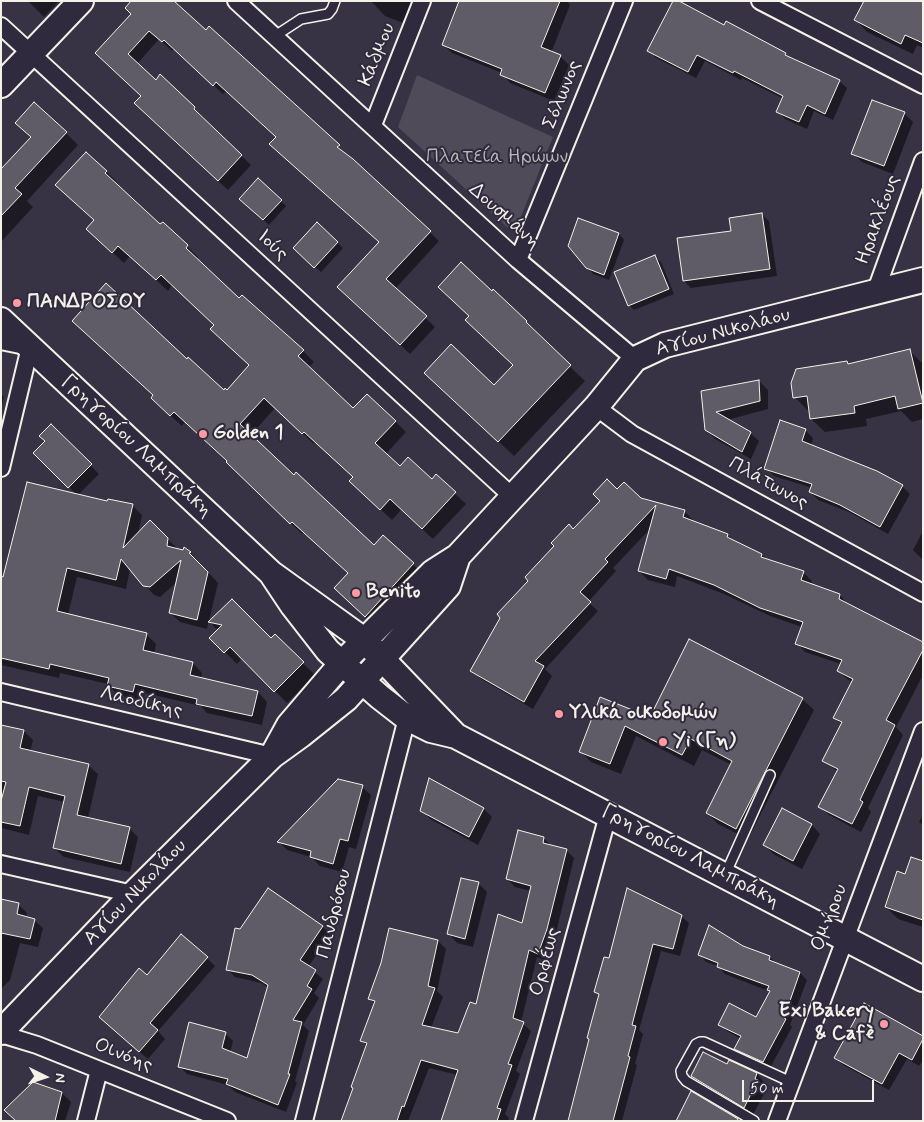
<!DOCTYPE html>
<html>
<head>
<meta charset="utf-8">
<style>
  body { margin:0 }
  #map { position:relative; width:924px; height:1122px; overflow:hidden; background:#373244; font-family:Mynerve,sans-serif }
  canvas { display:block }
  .frame { position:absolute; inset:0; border:2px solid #f4f1e8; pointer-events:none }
  .north { position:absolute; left:20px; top:1052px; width:50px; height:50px; -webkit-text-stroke:4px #2f2a3d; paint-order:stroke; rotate:94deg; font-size:14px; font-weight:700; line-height:20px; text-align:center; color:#f4f1e8 }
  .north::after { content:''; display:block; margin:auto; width:18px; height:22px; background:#f4f1e8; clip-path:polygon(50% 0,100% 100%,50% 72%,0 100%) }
  .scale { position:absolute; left:742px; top:1080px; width:132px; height:22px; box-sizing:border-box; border:2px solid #f4f1e8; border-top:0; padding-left:6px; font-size:15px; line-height:18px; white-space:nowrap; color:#f4f1e8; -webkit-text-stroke:4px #2f2a3d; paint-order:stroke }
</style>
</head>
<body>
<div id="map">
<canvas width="924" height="1122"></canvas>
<div class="frame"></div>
<div class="north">N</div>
<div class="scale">50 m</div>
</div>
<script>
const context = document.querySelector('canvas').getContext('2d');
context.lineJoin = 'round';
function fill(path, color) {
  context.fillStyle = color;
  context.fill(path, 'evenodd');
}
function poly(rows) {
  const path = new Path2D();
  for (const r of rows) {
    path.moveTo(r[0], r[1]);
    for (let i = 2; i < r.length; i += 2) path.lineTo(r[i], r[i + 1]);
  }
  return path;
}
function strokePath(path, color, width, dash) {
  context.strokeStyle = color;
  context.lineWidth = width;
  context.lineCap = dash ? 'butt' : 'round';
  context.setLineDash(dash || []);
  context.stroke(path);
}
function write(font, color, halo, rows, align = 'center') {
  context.font = font + ' Mynerve,sans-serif';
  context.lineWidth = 4;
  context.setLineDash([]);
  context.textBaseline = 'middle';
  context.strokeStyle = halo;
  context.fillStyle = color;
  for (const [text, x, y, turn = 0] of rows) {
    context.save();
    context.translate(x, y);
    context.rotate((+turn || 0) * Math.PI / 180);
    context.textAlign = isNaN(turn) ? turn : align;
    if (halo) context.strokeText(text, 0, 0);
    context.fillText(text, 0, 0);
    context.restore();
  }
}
const green = poly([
  [417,75,553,137,518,224,507,227,398,127]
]);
const shadow = poly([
  [28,1,59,1,44,17],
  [371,1,415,1,406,24,385,16],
  [468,1,567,1,570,5,551,53,560,56,569,65,554,101,510,83,502,73,452,53,443,45],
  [923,1,923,48,917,45,913,54,867,32,856,20],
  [133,14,206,32,254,68,439,241,395,289,435,327,410,354,348,296,380,242,277,137,227,91,223,94,174,49,172,51,159,39,137,64,156,81,194,108,204,118,203,119,251,165,228,190,145,113,142,96,106,62],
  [649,50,785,54,789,58,839,81,847,88,833,120,814,111,807,129,785,119,778,112,784,99,742,78,741,80,705,61,696,78,656,58],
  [904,113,913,122,893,174,862,162,853,154],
  [66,133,78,145,27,201,33,207,1,242,1,171],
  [106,171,117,182,115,184,160,226,187,246,198,257,196,260,239,300,303,351,314,362,308,368,353,410,395,421,406,432,386,454,400,468,432,481,436,476,466,504,433,539,401,510,392,520,362,492,354,477,316,442,314,444,275,408,250,436,374,547,383,536,424,575,377,627,347,599,349,574,304,532,302,534,185,422,182,426,163,409,227,391,251,366,216,325,172,285,168,291,130,256,124,263,99,240,95,221,68,196],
  [258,180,286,206,269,225,241,199],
  [761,214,769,221,777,276,691,288,684,281,732,232],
  [579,219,619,234,624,240,609,280,593,274,587,267],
  [317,224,343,248,321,272,294,248],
  [655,257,661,262,674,294,634,310,629,305],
  [439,287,526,322,541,336,540,338,585,381,514,456,441,388,495,387,514,365,470,317],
  [909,350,923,364,923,419,912,422,901,411,866,419,867,426,825,432,811,419,810,410,808,411,795,397,847,363,849,365],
  [759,381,768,390,768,409,727,420,750,433,759,441,751,459,715,439,706,430,702,392],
  [1,394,4,397,1,408],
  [51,426,99,474,78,495,108,502,132,505,142,515,138,534,150,522,178,549,184,552,185,549,190,553,218,583,207,629,180,622,170,613,177,582,160,597,154,595,130,569,126,589,77,577,68,615,146,634,156,644,154,654,193,663,202,673,201,679,258,692,267,702,262,725,207,713,201,706,145,693,143,701,118,695,108,684,60,673,59,678,1,665,1,590,77,495,35,453,46,441],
  [805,430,813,438,811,446,902,486,910,494,888,534,849,512,818,500,810,492,812,488,774,476,766,468],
  [617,491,641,499,684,511,693,520,692,522,727,535,735,542,762,555,767,560,803,572,812,581,811,585,840,595,848,605,923,643,923,675,896,727,903,735,868,808,871,812,861,832,829,815,820,806,838,772,824,760,842,725,834,717,852,682,847,679,838,671,841,664,805,652,797,643,802,627,770,616,724,594,677,576,675,587,648,580,639,571,651,528,613,568,616,571,588,602,598,611,545,669,552,676,533,709,481,679,472,670,573,531],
  [923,531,923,560,913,550],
  [232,600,271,640,275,636,315,675,287,703,242,658,237,664,211,638,218,631,210,622],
  [601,699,650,718,802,699,814,710,748,839,718,824,707,813,732,765,702,750,694,766,636,736,621,774,591,762,580,751],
  [24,731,33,740,30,752,88,765,98,774,88,818,129,828,138,837,130,872,64,857,54,848,65,802,38,796,29,835,1,828,1,778],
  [362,787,371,795,356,849,349,847,342,872,320,866,311,857,287,850,279,842],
  [484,809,492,817,478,845,430,819,422,810],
  [783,810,812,825,820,834,802,869,773,854,765,845],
  [923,815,923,825,919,822],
  [543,838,552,846,566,850,574,858,555,937,546,961,537,957,521,1022,531,1031,516,1071,520,1074,505,1114,509,1118,508,1121,445,1121,458,1075,429,1068,408,1121,342,1121,368,1046,362,1041,375,1004,369,998,438,941,446,949,437,991,443,997,431,1028,459,1035,477,1006,523,925,531,891,515,887,507,879],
  [923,862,923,927,898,919,886,907,906,876],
  [479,884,487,892,473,947,457,943,449,934],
  [269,889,323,927,330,935,308,967,323,979,314,993,319,998,303,1025,309,1031,295,1081,297,1083,286,1112,235,1092,228,1085,187,1074,179,1066,225,1033,233,1041,230,1053,248,1059,269,988,261,983,235,977,227,969,240,930],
  [1,900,18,904,27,913,26,918,34,920,43,928,38,947,20,943,10,980,1,989],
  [681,916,689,923,680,956,661,951,639,1030,643,1034,635,1064,637,1065,622,1121,569,1121,590,1040,600,996,596,992,609,960],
  [742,948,770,957,777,965,800,973,807,980,790,1025,792,1027,770,1068,743,1056,736,1049,741,1039,727,1031,720,1024,757,1019,771,992,725,974,718,966,706,962,700,955],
  [207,958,215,966,158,1031,165,1039,148,1059,108,1025,147,976],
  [923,1038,923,1060,919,1066,907,1059,889,1090,843,1065,836,1058],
  [729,1062,757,1074,765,1083,763,1087,766,1090,753,1115,701,1085,692,1076,727,1066],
  [33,1083,62,1093,71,1102,65,1121,17,1121]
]);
const building = poly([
  [131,1,174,1,206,30,209,26,340,145,337,147,353,159,431,231,386,279,427,316,400,345,337,287,379,242,269,144,276,137,216,82,213,86,164,40,162,42,149,31,128,54,156,80,160,74,195,107,194,109,242,155,218,181,134,103,141,96,95,53,131,14,125,8,131,1],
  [459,1,560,1,541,47,561,55,545,93,500,75,502,69,442,45,459,1],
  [673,1,679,1,724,25,726,21,786,53,785,55,840,80,825,114,807,105,799,122,776,112,783,96,734,71,733,73,697,55,688,72,647,51,673,1],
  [864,1,923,1,923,43,905,35,901,44,854,20,864,1],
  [872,100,905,112,884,166,851,154,872,100],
  [34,102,67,132,15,188,22,194,1,216,1,169,31,137,15,123,34,102],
  [86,152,107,171,105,173,160,224,163,222,188,245,186,248,239,298,242,295,304,350,298,356,353,408,367,394,396,421,375,443,400,466,408,457,432,479,436,474,456,492,422,529,390,499,380,510,349,481,353,477,304,432,302,434,264,398,240,424,294,475,296,472,374,545,383,535,414,563,365,617,334,588,348,573,292,522,290,524,226,462,227,461,174,412,170,416,151,398,153,395,72,321,106,283,187,359,188,357,224,390,225,388,227,390,249,365,210,329,214,325,161,275,156,280,118,246,112,253,86,229,94,220,55,185,86,152],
  [258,178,282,200,263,220,239,199,258,178],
  [762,213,770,269,683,281,677,238,731,231,729,218,762,213],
  [578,218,619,233,604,275,586,268,568,246,578,218],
  [317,222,338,242,314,268,293,248,317,222],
  [655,255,669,289,628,306,614,272,655,255],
  [461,262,492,291,493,289,527,321,526,322,571,365,498,442,424,373,451,344,494,385,513,365,465,320,469,316,438,287,461,262],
  [910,349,923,403,898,409,895,396,854,406,855,413,810,419,807,396,793,398,791,383,796,369,847,361,848,364,910,349],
  [759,380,760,401,716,412,751,432,742,452,705,430,701,391,759,380],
  [780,420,806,429,802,441,877,471,903,485,880,527,840,505,809,492,812,484,764,469,780,420],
  [51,424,92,464,68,488,33,453,45,441,39,436,51,424],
  [607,479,617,489,624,482,641,498,685,510,683,517,728,534,727,537,762,554,761,557,804,571,801,580,840,594,839,599,923,642,923,650,886,720,895,725,860,800,863,802,852,824,818,807,838,769,822,761,842,722,833,718,853,679,837,671,842,660,795,644,803,622,760,608,714,585,669,569,666,579,638,571,656,505,605,559,608,562,580,592,591,602,535,661,544,666,524,702,470,671,500,618,497,614,528,581,525,577,554,546,551,543,569,524,573,529,600,501,593,494,607,479],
  [27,482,107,501,108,499,133,504,123,548,150,520,168,538,167,546,183,550,184,547,191,552,189,553,208,572,197,620,169,613,181,560,150,587,143,586,121,559,116,580,67,568,57,611,147,633,143,650,193,662,190,675,258,691,252,716,196,704,197,699,135,684,133,692,107,686,109,678,50,664,49,669,1,658,1,576,3,577,27,482],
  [232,599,271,638,275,634,304,662,274,692,230,647,224,653,209,638,222,625,208,622,232,599],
  [689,639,803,698,736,829,706,813,732,761,691,739,682,755,625,726,610,764,579,752,600,697,650,717,689,639],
  [1,725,24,730,20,748,89,764,77,815,130,827,121,864,53,848,65,796,29,787,20,826,1,822,1,801,6,782,1,781,1,725],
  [429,778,484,808,469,837,420,811,429,778],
  [338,779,363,785,348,841,340,839,333,864,310,857,311,851,277,842,338,779],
  [782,808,812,824,793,861,763,845,782,808],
  [518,830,544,837,543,843,567,849,547,929,538,954,529,950,513,1018,524,1022,508,1064,512,1065,497,1108,501,1109,497,1121,441,1121,458,1070,421,1060,404,1107,402,1106,397,1121,341,1121,353,1088,351,1087,367,1043,360,1041,375,1001,368,999,381,963,389,928,438,940,428,986,435,988,422,1025,458,1033,470,1002,476,1004,498,914,522,923,531,886,506,879,518,830],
  [911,857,923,861,923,920,885,907,897,871,905,874,911,857],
  [461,878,479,882,465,939,447,934,461,878],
  [268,888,323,926,300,960,316,970,307,986,312,989,293,1020,302,1022,288,1074,290,1074,278,1105,226,1084,228,1079,178,1067,189,1022,226,1032,222,1048,247,1058,268,985,252,975,226,970,235,928,240,929,268,888],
  [627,888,682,915,673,949,653,944,632,1025,636,1026,628,1056,630,1057,613,1121,568,1121,589,1039,587,1038,599,994,594,992,604,957,609,958,627,888],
  [1,899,19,903,17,914,35,919,30,939,1,933,1,899],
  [709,925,743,946,770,956,769,960,800,972,784,1018,786,1019,763,1062,734,1049,741,1036,718,1025,729,1003,756,1017,770,991,767,990,769,986,717,967,718,963,698,955,709,925],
  [181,934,208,957,150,1023,158,1030,139,1052,99,1017,139,968,147,975,181,934],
  [864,1003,923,1036,923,1039,912,1060,899,1053,882,1084,834,1058,864,1003],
  [703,1052,727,1064,729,1060,757,1073,755,1079,758,1080,744,1108,691,1076,703,1052],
  [33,1082,62,1092,55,1121,16,1121,4,1110,33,1082],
  [691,1091,738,1119,737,1121,676,1121,691,1091]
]);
const lane = poly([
  [275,36,301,19,328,14,332,9,335,1],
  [725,875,770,775],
  [754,1121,686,1081,682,1076,681,1071,696,1044,700,1042,704,1042,791,1082]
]);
const street = poly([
  [236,1,518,260,635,359],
  [760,1,923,85],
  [1,26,514,498],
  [373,125,422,1],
  [518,260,624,1],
  [875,293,923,161],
  [1,341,30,347,1,468],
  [596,407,632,434,923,593],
  [1,692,272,756],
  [1,864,133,894],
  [1,1034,37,1045,227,1121],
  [86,1121,99,1070],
  [304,1121,407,718],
  [524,1121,608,815],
  [777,1121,923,731]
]);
const secondary = poly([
  [1,85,81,1],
  [1,320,271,573,364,640,456,736],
  [271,573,293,606,328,651,380,697,407,718,431,730,456,736,923,979],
  [272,756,289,725,342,663,433,572,458,556,596,407,635,359,665,345,923,280],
  [1,1032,133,894,272,756,301,735,346,699,448,586,458,556]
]);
const markers = [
  [17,303,5,"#ff9aa2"],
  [203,434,5,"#ff9aa2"],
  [356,593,5,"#ff9aa2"],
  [559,714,5,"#ff9aa2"],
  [663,742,5,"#ff9aa2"],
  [884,1024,5,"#ff9aa2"]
];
const streetNames = [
  ["Κάδμου",378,55,-68],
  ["Σόλωνος",563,95,-68],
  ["Δουσμάνη",504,217,42],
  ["Ηρακλέους",879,220,-70],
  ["Ιούς",272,246,43],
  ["Αγίου Νικολάου",723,333,-15],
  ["Γρηγορίου Λαμπράκη",136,447,43],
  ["Πλάτωνος",768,484,29],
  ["Λαοδίκης",141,703,13],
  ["Γρηγορίου Λαμπράκη",690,857,28],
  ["Αγίου Νικολάου",136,893,-46],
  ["Πανδρόσου",335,914,-76],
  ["Ομήρου",830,918,-69],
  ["Ορφέως",546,962,-75],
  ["Οινόης",123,1056,22]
];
const parkNames = [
  ["Πλατεία Ηρώων",497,158]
];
const poiNames = [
  ["ΠΑΝΔΡΟΣΟΥ",27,303],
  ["Golden 1",213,434],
  ["Benito",366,593],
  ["Υλικά οικοδομών",569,714],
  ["Yi (Γη)",673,742],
  ["Exi Bakery",874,1012,"right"],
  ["& Cafè",874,1035,"right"]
];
fill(green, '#504b59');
fill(shadow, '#0007');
fill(building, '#5f5c67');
strokePath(building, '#f4f1e8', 1);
strokePath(lane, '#f4f1e8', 12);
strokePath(street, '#f4f1e8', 20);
strokePath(secondary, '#f4f1e8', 28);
strokePath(lane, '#2f2a3d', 9);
strokePath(street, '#2f2a3d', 16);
strokePath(secondary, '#2f2a3d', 24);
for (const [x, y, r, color] of markers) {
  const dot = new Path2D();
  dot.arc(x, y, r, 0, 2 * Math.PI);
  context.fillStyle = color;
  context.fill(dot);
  strokePath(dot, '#2f2a3d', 2);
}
write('20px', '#f4f1e8', '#2f2a3d', streetNames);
write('20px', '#bbb7b6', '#2f2a3d', parkNames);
write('bold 20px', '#f4f1e8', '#2f2a3d', poiNames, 'left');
</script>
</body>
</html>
